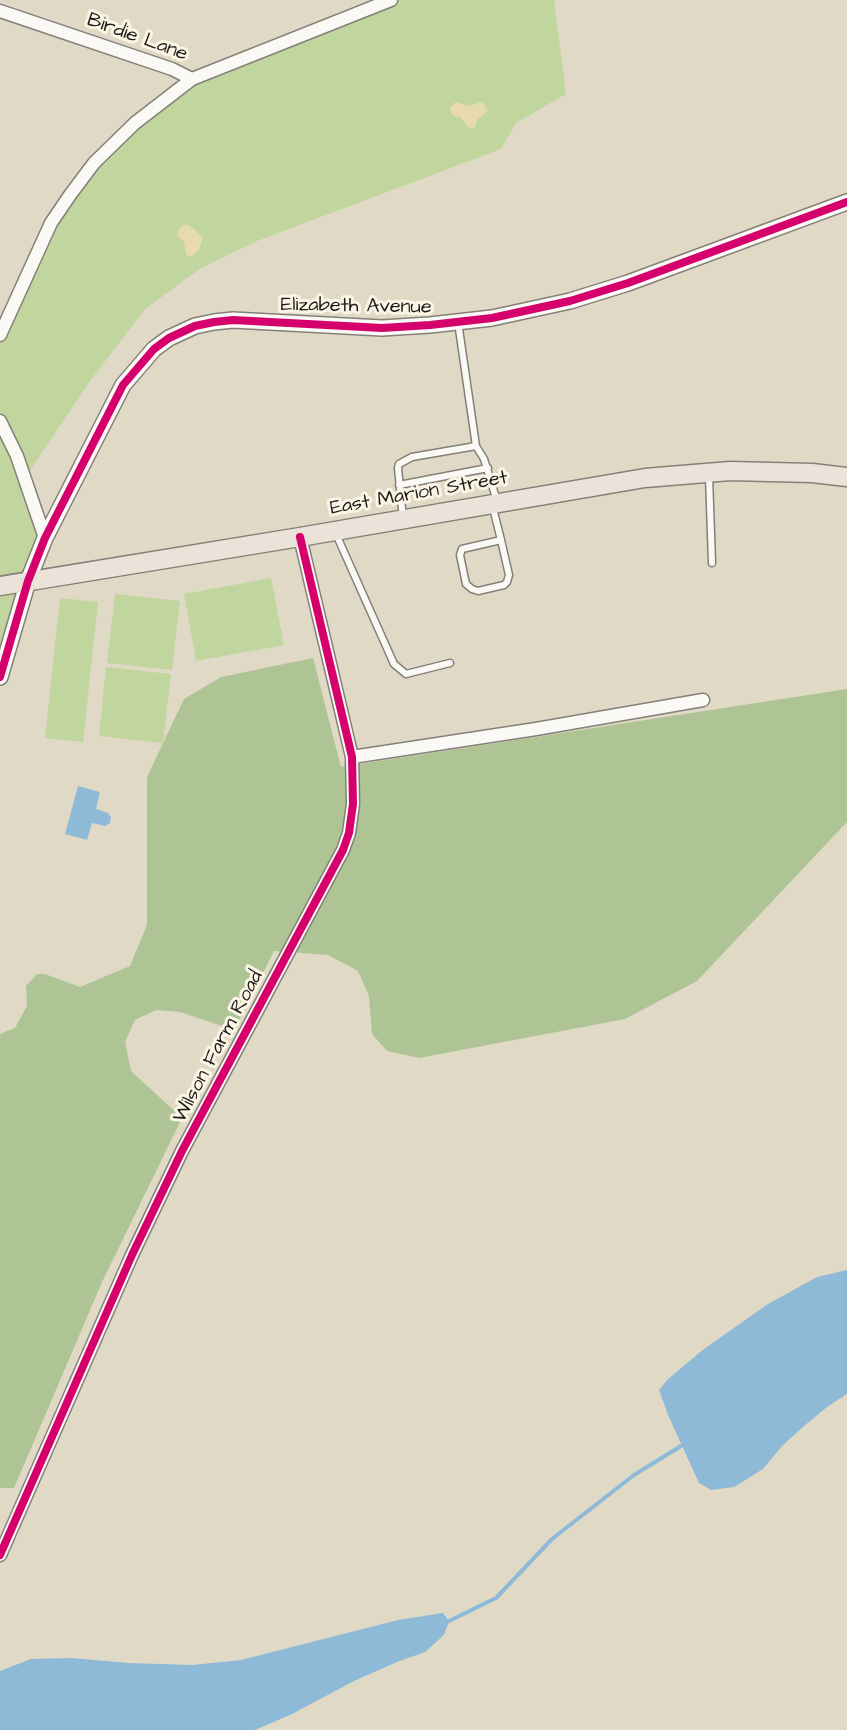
<!DOCTYPE html>
<html>
<head>
<meta charset="utf-8">
<style>
  body { margin:0 }
  canvas { display:block; background:#e0d9c6 }
</style>
</head>
<body>
<canvas width="847" height="1730"></canvas>
<script>
const context = document.querySelector('canvas').getContext('2d');
context.lineJoin = 'round';
function fill(path, color) {
  context.fillStyle = color;
  context.fill(path, 'evenodd');
}
function poly(rows) {
  const path = new Path2D();
  for (const r of rows) {
    path.moveTo(r[0], r[1]);
    for (let i = 2; i < r.length; i += 2) path.lineTo(r[i], r[i + 1]);
  }
  return path;
}
function strokePath(path, color, width, dash) {
  context.strokeStyle = color;
  context.lineWidth = width;
  context.lineCap = dash ? 'butt' : 'round';
  context.setLineDash(dash || []);
  context.stroke(path);
}
function write(font, color, halo, rows, align = 'center') {
  context.font = font + ' "Architects Daughter",sans-serif';
  context.lineWidth = 6;
  context.setLineDash([]);
  context.textBaseline = 'middle';
  context.strokeStyle = halo;
  context.fillStyle = color;
  for (const [text, x, y, turn = 0] of rows) {
    context.save();
    context.translate(x, y);
    context.rotate((+turn || 0) * Math.PI / 180);
    context.textAlign = isNaN(turn) ? turn : align;
    if (halo) context.strokeText(text, 0, 0);
    context.fillText(text, 0, 0);
    context.restore();
  }
}
const green = poly([
  [391,0,554,0,566,94,516,123,501,149,257,241,201,268,145,309,90,381,24,479,45,538,0,677,0,335,70,195,177,88],
  [271,578,284,645,196,661,184,594],
  [115,594,180,601,172,670,107,663],
  [60,598,98,602,83,742,45,738],
  [106,667,171,674,163,743,99,736]
]);
const forest = poly([
  [313,658,341,767,847,689,847,822,697,981,625,1019,419,1058,387,1051,372,1034,369,996,358,971,328,955,274,951,234,1030,180,1012,156,1010,135,1020,125,1042,131,1071,182,1118,102,1282,14,1488,0,1488,0,1034,15,1028,27,1006,26,986,37,974,45,974,80,987,130,966,147,925,147,777,184,699,221,677]
]);
const sand = poly([
  [456,102,469,106,478,103,483,103,488,111,477,120,475,127,470,129,460,117,454,116,451,113,450,107],
  [183,225,189,225,203,237,199,250,192,256,188,257,186,254,184,242,177,235,179,229]
]);
const water = poly([
  [78,786,100,792,96,809,108,813,111,817,110,823,105,826,92,823,87,840,65,834],
  [847,1270,847,1394,827,1407,804,1426,782,1446,763,1469,734,1487,711,1490,699,1483,668,1415,659,1390,668,1379,704,1349,768,1304,817,1277],
  [443,1613,449,1621,444,1635,425,1652,397,1662,354,1681,292,1714,255,1730,0,1730,0,1671,31,1659,71,1658,129,1663,192,1665,241,1660,398,1620]
]);
const stream = poly([
  [449,1621,496,1598,552,1539,634,1475,681,1446]
]);
const service = poly([
  [458,322,476,446],
  [709,476,712,563],
  [399,485,488,468],
  [493,508,501,540,509,575,507,582,504,585,478,591,472,589,466,584,460,555,462,549,501,540],
  [403,519,398,468,399,464,412,457,476,446,484,459,497,501],
  [336,534,394,664,406,674,450,663]
]);
const minor = poly([
  [0,11,172,69,192,79],
  [0,335,51,223,70,195,94,163,135,123,192,79,391,0],
  [0,421,17,456,45,538],
  [352,757,536,729,703,700],
  [0,1555,132,1255,182,1151,343,850,349,833,353,804,352,757,300,537]
]);
const tertiary = poly([
  [0,677,28,581,45,538,123,385,154,349,169,338,195,326,214,322,233,320,382,328,430,325,492,318,570,301,628,283,847,202]
]);
const primary = poly([
  [0,586,300,537,645,478,730,471,812,473,847,477]
]);
const cycleway = poly([
  [0,677,28,581,45,538,123,385,154,349,169,338,195,326,214,322,233,320,382,328,430,325,492,318,570,301,628,283,847,202],
  [0,1555,132,1255,182,1151,343,850,349,833,353,804,352,757,300,537]
]);
const streetNames = [
  ["Birdie Lane",137,38,20],
  ["Elizabeth Avenue",356,307,1],
  ["East Marion Street",419,494,-10],
  ["Wilson Farm Road",219,1047,-62]
];
fill(green, '#c1d59e');
fill(forest, '#aec494');
fill(sand, '#e8dab0');
fill(water, '#8ebad8');
strokePath(stream, '#8ebad8', 4);
strokePath(service, '#848077', 9);
strokePath(minor, '#848077', 15);
strokePath(tertiary, '#848077', 18);
strokePath(primary, '#848077', 21);
strokePath(service, '#faf9f6', 6);
strokePath(minor, '#faf9f6', 12);
strokePath(tertiary, '#faf9f6', 15);
strokePath(primary, '#ebe3da', 18);
strokePath(cycleway, '#d6006c', 8);
write('20px', '#1c1c1c', '#fcf5e5', streetNames);
</script>
</body>
</html>
